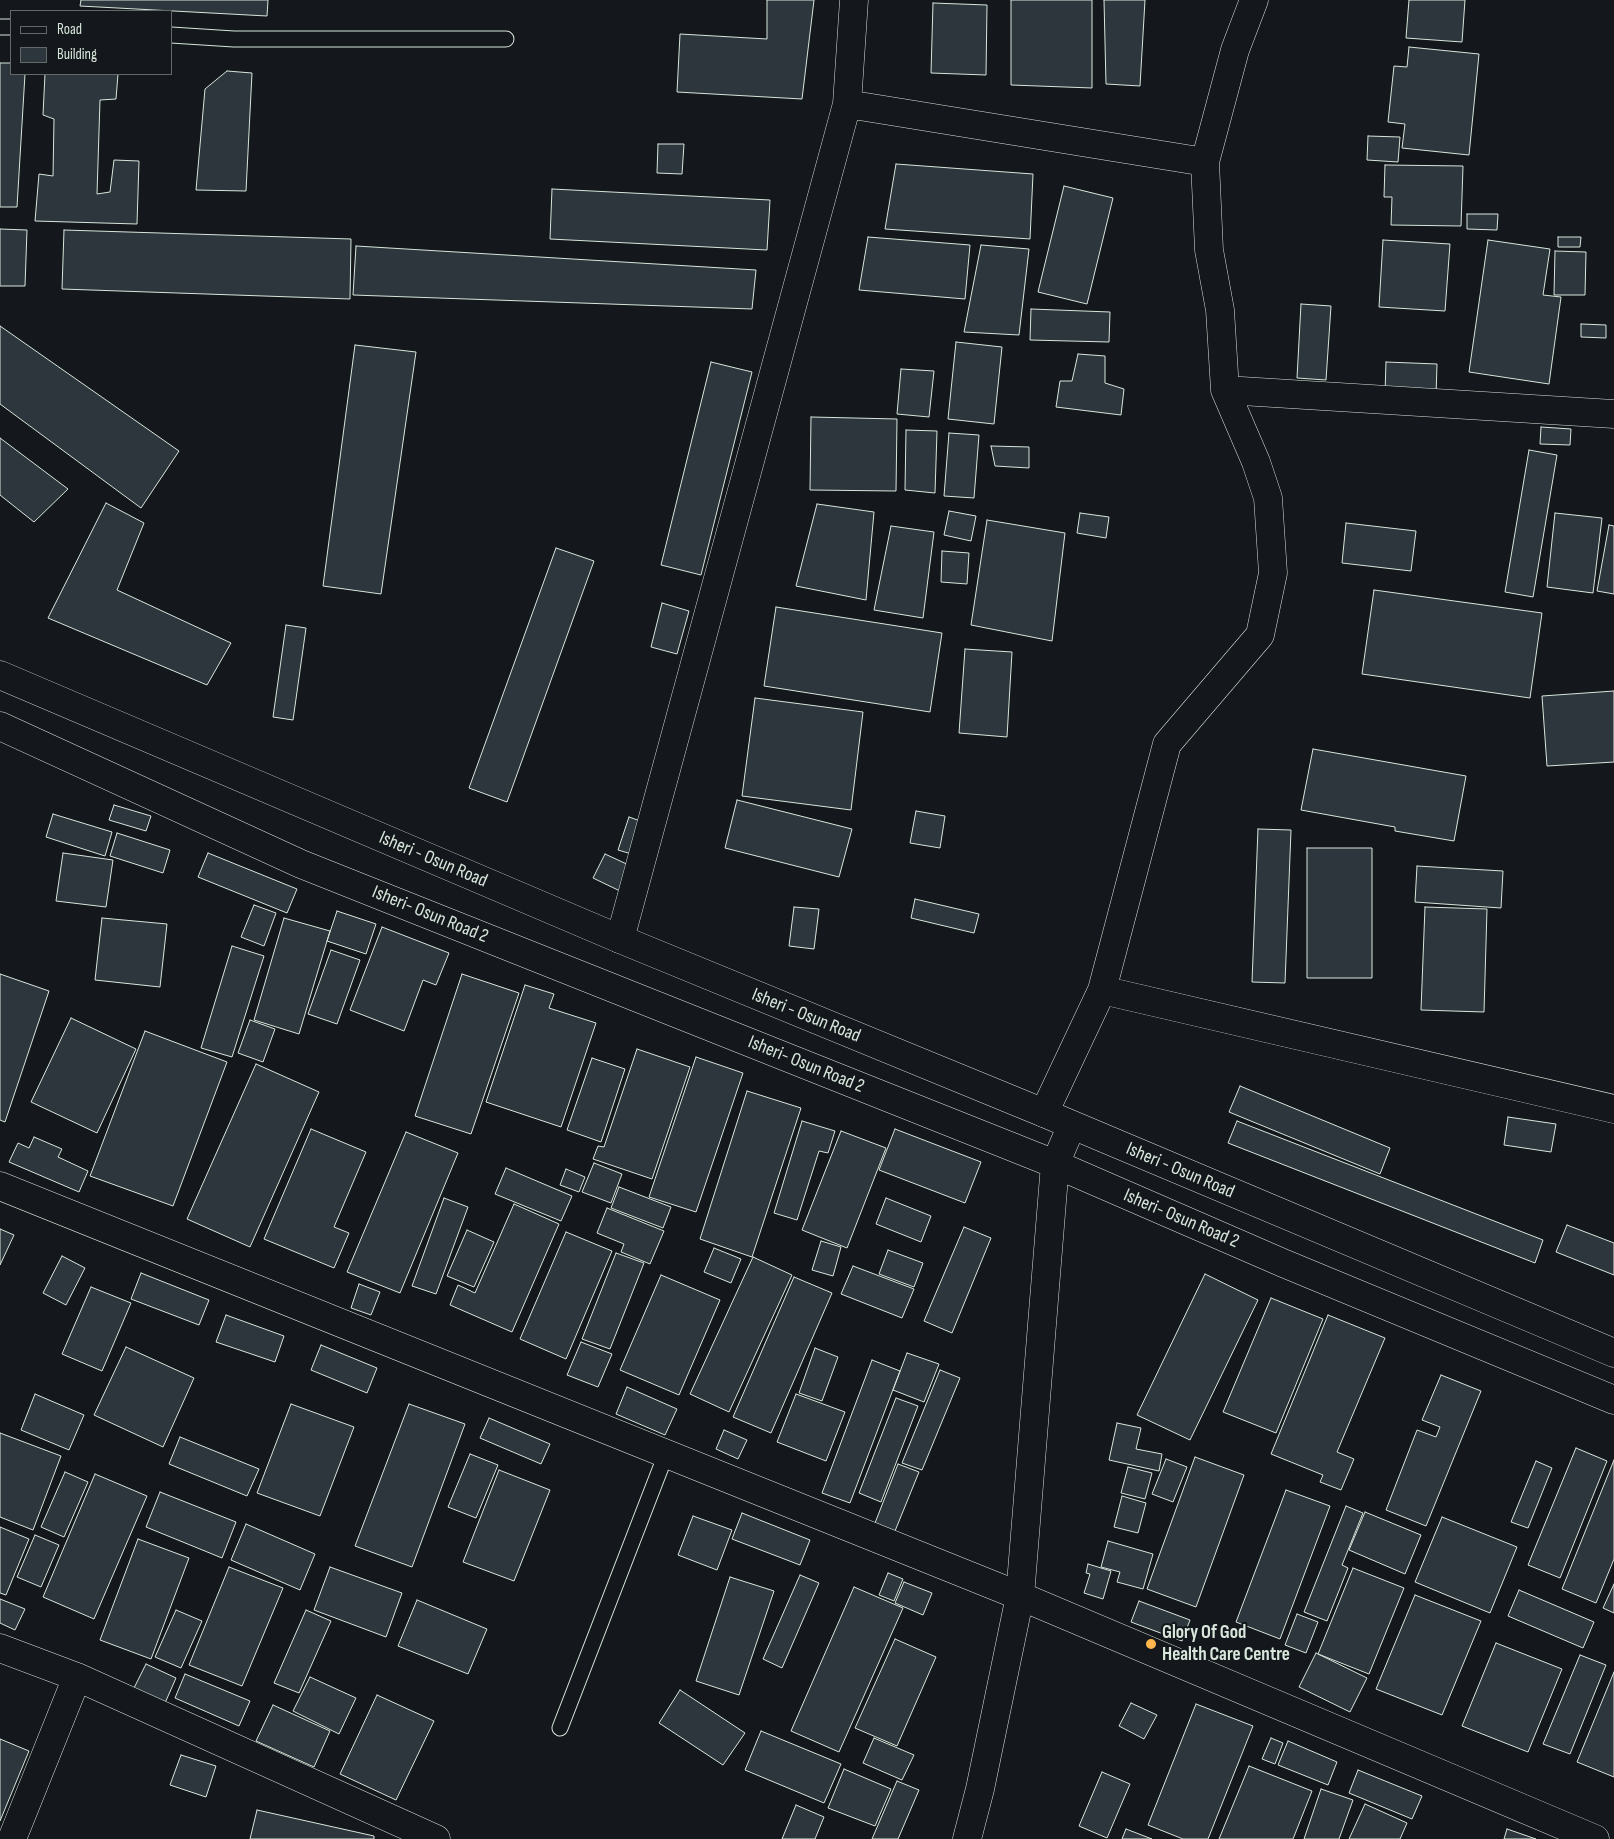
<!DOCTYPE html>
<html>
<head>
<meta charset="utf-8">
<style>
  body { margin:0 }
  #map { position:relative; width:1614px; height:1839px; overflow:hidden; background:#14181c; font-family:"Sofia Sans Condensed",sans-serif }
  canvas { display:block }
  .legend { position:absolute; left:10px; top:10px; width:162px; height:65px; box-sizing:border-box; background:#14181c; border:1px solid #626a69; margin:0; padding:6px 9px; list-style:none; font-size:15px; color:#d8e6dc }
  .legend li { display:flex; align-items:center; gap:10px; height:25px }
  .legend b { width:25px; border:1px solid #626a69 }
</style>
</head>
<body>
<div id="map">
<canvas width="1614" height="1839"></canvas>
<ul class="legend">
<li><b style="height:6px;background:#14181c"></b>Road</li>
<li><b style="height:14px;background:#2c363c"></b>Building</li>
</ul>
</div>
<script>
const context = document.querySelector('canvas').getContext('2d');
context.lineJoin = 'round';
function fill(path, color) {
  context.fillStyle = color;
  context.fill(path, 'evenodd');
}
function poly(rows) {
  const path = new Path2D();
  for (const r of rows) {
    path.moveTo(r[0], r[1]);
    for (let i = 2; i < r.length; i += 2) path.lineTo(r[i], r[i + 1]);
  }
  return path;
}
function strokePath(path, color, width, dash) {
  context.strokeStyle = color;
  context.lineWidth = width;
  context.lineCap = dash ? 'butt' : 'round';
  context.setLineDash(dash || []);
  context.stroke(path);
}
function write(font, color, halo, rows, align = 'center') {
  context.font = font + ' "Sofia Sans Condensed",sans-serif';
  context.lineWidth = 4;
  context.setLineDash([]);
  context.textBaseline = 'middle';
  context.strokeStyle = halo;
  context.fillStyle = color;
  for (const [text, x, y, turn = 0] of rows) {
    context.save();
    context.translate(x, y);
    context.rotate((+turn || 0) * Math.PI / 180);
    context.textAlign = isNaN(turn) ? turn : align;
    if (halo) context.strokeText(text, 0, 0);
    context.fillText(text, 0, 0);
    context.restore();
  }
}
const building = poly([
  [81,0,268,0,267,16,80,6,81,0],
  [767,0,814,0,802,99,677,92,680,34,767,39,767,0],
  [1011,0,1092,0,1092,88,1011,85,1011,0],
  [1104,0,1145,0,1140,86,1106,84,1104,0],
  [1409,0,1465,0,1462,42,1406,38,1409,0],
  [933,3,987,5,986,75,931,73,933,3],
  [1409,47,1479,54,1469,155,1402,148,1405,124,1388,122,1394,66,1407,67,1409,47],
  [0,63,11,63,11,74,25,74,17,207,0,207,0,63],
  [227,71,252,73,246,191,196,190,205,89,227,71],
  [45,74,118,74,116,99,100,100,97,194,110,192,114,160,139,161,137,224,35,221,39,174,53,176,54,119,43,115,45,74],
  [1368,136,1400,137,1398,162,1367,160,1368,136],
  [658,144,684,144,682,174,657,173,658,144],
  [896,164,1033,174,1030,239,885,229,896,164],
  [1385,165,1463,166,1461,226,1391,225,1392,197,1384,197,1385,165],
  [1064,186,1113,198,1087,304,1038,292,1064,186],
  [552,189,770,200,767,250,550,239,552,189],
  [1467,214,1498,214,1497,230,1467,229,1467,214],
  [0,229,27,230,25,286,0,286,0,229],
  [64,230,351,239,350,299,62,289,64,230],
  [868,237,970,245,965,299,859,290,868,237],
  [1558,237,1581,237,1580,247,1558,247,1558,237],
  [1383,240,1450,244,1445,311,1379,307,1383,240],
  [1488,240,1550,249,1543,295,1561,297,1549,384,1469,372,1488,240],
  [981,245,1029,249,1019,335,964,332,981,245],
  [356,246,756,270,752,309,353,295,356,246],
  [1555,251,1586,252,1585,295,1554,295,1555,251],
  [1301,304,1331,306,1326,380,1297,378,1301,304],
  [1031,309,1110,312,1109,342,1030,340,1031,309],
  [1581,324,1606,325,1606,338,1581,337,1581,324],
  [0,326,179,451,141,508,0,404,0,326],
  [956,342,1002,347,994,424,948,419,956,342],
  [355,345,416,352,381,594,323,586,355,345],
  [1078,354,1105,356,1105,383,1124,389,1121,415,1056,407,1060,381,1072,381,1078,354],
  [711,362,752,372,701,575,661,565,711,362],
  [1386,362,1437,364,1436,396,1385,394,1386,362],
  [901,369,934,371,929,417,897,414,901,369],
  [811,417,897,419,896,491,810,490,811,417],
  [1541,427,1571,429,1570,445,1540,444,1541,427],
  [906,430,937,431,935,493,905,490,906,430],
  [949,433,979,435,974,498,944,496,949,433],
  [0,438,68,489,34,522,0,495,0,438],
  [991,446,1029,447,1029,468,995,466,991,446],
  [1529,450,1557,455,1533,597,1505,592,1529,450],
  [106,503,144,523,117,590,231,643,207,685,48,618,106,503],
  [817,504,874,512,866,600,796,586,817,504],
  [949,511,976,516,971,541,944,535,949,511],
  [1080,513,1109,517,1106,538,1077,533,1080,513],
  [1555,513,1602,518,1593,593,1547,587,1555,513],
  [987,520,1065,533,1052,641,971,625,987,520],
  [1346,523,1416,531,1411,571,1342,563,1346,523],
  [1609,525,1614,526,1614,594,1597,591,1609,525],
  [891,526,934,532,923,618,874,610,891,526],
  [556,548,594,561,507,802,469,788,556,548],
  [942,551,969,553,967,584,941,582,942,551],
  [1374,590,1542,613,1530,698,1362,674,1374,590],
  [662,603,689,611,677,654,651,647,662,603],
  [776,607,942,633,930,712,764,686,776,607],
  [286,625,306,628,293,720,273,717,286,625],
  [965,649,1012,652,1007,737,959,733,965,649],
  [1614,691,1614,762,1547,766,1542,696,1614,691],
  [755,698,863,712,851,810,742,796,755,698],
  [1313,749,1466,776,1454,841,1395,831,1395,827,1301,810,1313,749],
  [737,800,852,829,839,877,725,848,737,800],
  [114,805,151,816,146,831,109,820,114,805],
  [916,811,945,816,940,848,910,843,916,811],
  [53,814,112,832,105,856,46,837,53,814],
  [629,817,646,823,635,855,618,850,629,817],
  [1258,829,1291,830,1285,983,1252,982,1258,829],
  [117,833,170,850,163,873,110,856,117,833],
  [1307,848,1372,848,1372,978,1307,978,1307,848],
  [63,853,113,860,106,907,56,901,63,853],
  [208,853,297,889,287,913,198,877,208,853],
  [605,854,631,866,620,891,593,878,605,854],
  [1417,866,1503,871,1501,908,1415,902,1417,866],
  [915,899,979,914,974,933,911,918,915,899],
  [254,905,276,913,264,946,241,937,254,905],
  [794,907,819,909,814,949,789,946,794,907],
  [1425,907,1487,909,1484,1012,1421,1010,1425,907],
  [337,911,376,924,366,954,327,941,337,911],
  [102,918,167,924,160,987,95,980,102,918],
  [284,918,330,931,299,1034,254,1020,284,918],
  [382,927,449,953,436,985,423,980,404,1031,350,1010,382,927],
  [232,946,264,956,232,1057,201,1048,232,946],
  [331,950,360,960,337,1024,308,1014,331,950],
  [0,974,49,991,5,1122,0,1120,0,974],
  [462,974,519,993,471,1134,415,1116,462,974],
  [525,985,554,994,549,1008,596,1023,561,1127,486,1102,525,985],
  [71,1018,136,1049,97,1133,31,1102,71,1018],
  [250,1020,275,1029,263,1062,238,1053,250,1020],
  [145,1031,227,1062,173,1206,90,1176,145,1031],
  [637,1049,690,1067,652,1179,593,1159,598,1146,604,1147,637,1049],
  [696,1057,743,1073,696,1212,649,1197,696,1057],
  [592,1058,625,1069,601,1142,567,1130,592,1058],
  [256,1064,319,1092,250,1247,187,1219,256,1064],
  [1240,1086,1390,1148,1380,1174,1229,1112,1240,1086],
  [747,1091,801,1108,752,1257,700,1239,747,1091],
  [1508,1117,1556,1124,1551,1152,1504,1145,1508,1117],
  [802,1121,835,1131,828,1153,819,1151,797,1220,774,1213,802,1121],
  [1237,1121,1543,1240,1535,1263,1228,1143,1237,1121],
  [311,1129,366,1152,334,1227,349,1233,334,1268,264,1239,311,1129],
  [895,1129,981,1162,965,1203,879,1170,895,1129],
  [841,1131,886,1148,847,1248,802,1230,841,1131],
  [406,1132,458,1153,400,1293,347,1272,406,1132],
  [34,1137,62,1149,58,1157,88,1171,79,1192,9,1162,18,1143,29,1148,34,1137],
  [594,1163,622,1174,611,1203,582,1192,594,1163],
  [506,1168,572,1196,561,1221,495,1194,506,1168],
  [566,1169,585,1177,579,1192,560,1185,566,1169],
  [619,1187,671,1207,663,1228,611,1208,619,1187],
  [444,1198,468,1207,436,1294,412,1286,444,1198],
  [886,1198,931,1216,921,1242,876,1224,886,1198],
  [514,1204,559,1224,512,1332,450,1305,458,1285,475,1293,514,1204],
  [607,1208,664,1231,650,1264,621,1252,624,1244,597,1233,607,1208],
  [1567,1225,1614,1243,1614,1275,1556,1252,1567,1225],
  [964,1227,991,1238,952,1333,924,1321,964,1227],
  [0,1229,14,1235,0,1265,0,1229],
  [467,1230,494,1242,474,1287,447,1276,467,1230],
  [566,1232,612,1251,566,1359,520,1339,566,1232],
  [821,1241,841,1247,833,1276,812,1270,821,1241],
  [714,1248,741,1259,731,1283,704,1272,714,1248],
  [888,1250,923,1263,914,1287,879,1274,888,1250],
  [616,1253,644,1263,610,1349,582,1339,616,1253],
  [62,1256,85,1268,66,1305,43,1293,62,1256],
  [753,1257,792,1275,729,1412,690,1394,753,1257],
  [853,1266,914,1289,902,1318,841,1294,853,1266],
  [141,1273,209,1300,199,1325,131,1299,141,1273],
  [1205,1274,1258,1300,1190,1440,1137,1415,1205,1274],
  [661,1275,720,1300,679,1395,620,1370,661,1275],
  [794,1277,832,1293,771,1433,733,1417,794,1277],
  [359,1284,380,1292,371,1315,351,1308,359,1284],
  [91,1287,131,1303,102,1371,62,1354,91,1287],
  [1271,1298,1323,1319,1276,1433,1223,1412,1271,1298],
  [226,1315,284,1336,275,1362,216,1342,226,1315],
  [1328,1315,1385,1338,1337,1452,1354,1459,1341,1490,1320,1482,1323,1475,1271,1454,1328,1315],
  [581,1342,612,1354,598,1387,567,1375,581,1342],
  [321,1345,377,1368,367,1393,311,1370,321,1345],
  [126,1347,194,1378,163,1447,94,1415,126,1347],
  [815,1348,838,1357,822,1401,799,1393,815,1348],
  [907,1353,939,1364,924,1402,893,1390,907,1353],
  [872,1360,900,1371,850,1503,822,1493,872,1360],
  [940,1370,960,1378,922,1470,902,1463,940,1370],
  [1441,1375,1481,1391,1426,1526,1386,1510,1417,1430,1436,1437,1440,1427,1422,1420,1441,1375],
  [627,1387,677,1409,665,1435,616,1414,627,1387],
  [35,1394,84,1415,69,1450,21,1430,35,1394],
  [796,1394,845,1412,826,1461,777,1442,796,1394],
  [896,1398,918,1406,881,1502,859,1493,896,1398],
  [291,1404,354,1427,320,1516,257,1493,291,1404],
  [409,1404,465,1424,412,1567,355,1546,409,1404],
  [489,1418,550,1444,541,1464,480,1438,489,1418],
  [1117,1423,1141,1428,1136,1449,1162,1454,1159,1471,1109,1460,1117,1423],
  [724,1430,747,1440,738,1459,716,1449,724,1430],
  [0,1433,61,1456,33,1530,0,1517,0,1433],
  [180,1437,259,1469,247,1496,169,1464,180,1437],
  [1576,1448,1607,1461,1560,1578,1528,1565,1576,1448],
  [470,1454,498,1465,476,1518,448,1507,470,1454],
  [1195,1457,1244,1475,1196,1607,1147,1589,1195,1457],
  [1166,1459,1187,1467,1173,1502,1152,1494,1166,1459],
  [1614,1460,1614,1559,1596,1603,1562,1589,1614,1460],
  [1536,1461,1552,1468,1528,1528,1511,1522,1536,1461],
  [898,1464,919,1472,895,1531,875,1523,898,1464],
  [1128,1467,1152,1473,1145,1499,1121,1493,1128,1467],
  [499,1470,550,1490,514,1581,463,1562,499,1470],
  [65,1472,88,1482,64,1537,41,1527,65,1472],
  [95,1474,147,1496,94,1619,43,1597,95,1474],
  [1286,1490,1330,1506,1280,1639,1236,1622,1286,1490],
  [160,1492,236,1522,222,1558,146,1527,160,1492],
  [1122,1496,1146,1503,1138,1533,1114,1527,1122,1496],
  [1346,1506,1363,1513,1342,1565,1348,1568,1327,1621,1304,1612,1346,1506],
  [1365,1512,1421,1535,1405,1574,1349,1550,1365,1512],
  [742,1513,810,1540,800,1565,732,1539,742,1513],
  [693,1516,732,1530,717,1570,678,1555,693,1516],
  [1442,1517,1517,1547,1490,1613,1415,1582,1442,1517],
  [246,1524,315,1554,300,1590,231,1560,246,1524],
  [0,1527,29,1539,6,1595,0,1593,0,1527],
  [35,1535,59,1545,41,1587,17,1577,35,1535],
  [138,1539,189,1558,151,1659,100,1640,138,1539],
  [1108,1541,1153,1554,1143,1589,1117,1582,1120,1572,1101,1567,1108,1541],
  [1088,1564,1111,1571,1103,1599,1084,1593,1090,1574,1086,1573,1088,1564],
  [229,1567,283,1588,242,1686,189,1665,229,1567],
  [330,1567,402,1593,386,1637,314,1610,330,1567],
  [1353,1568,1404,1588,1369,1674,1318,1654,1353,1568],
  [888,1573,903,1579,894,1601,879,1595,888,1573],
  [800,1575,819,1583,782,1668,763,1659,800,1575],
  [730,1577,774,1591,739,1695,696,1681,730,1577],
  [904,1582,932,1593,923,1615,895,1603,904,1582],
  [1614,1584,1614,1613,1603,1608,1614,1584],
  [854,1587,903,1608,839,1752,791,1731,854,1587],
  [1519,1590,1594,1622,1583,1648,1508,1616,1519,1590],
  [1415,1595,1481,1621,1442,1715,1376,1689,1415,1595],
  [0,1599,25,1609,15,1630,0,1623,0,1599],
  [417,1600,487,1629,468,1674,398,1646,417,1600],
  [1139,1601,1190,1620,1182,1641,1131,1622,1139,1601],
  [176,1610,202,1621,181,1668,155,1657,176,1610],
  [306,1610,331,1621,299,1693,274,1683,306,1610],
  [1297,1614,1318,1622,1306,1653,1285,1645,1297,1614],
  [895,1639,936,1657,897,1746,855,1728,895,1639],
  [1496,1643,1562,1669,1528,1752,1462,1726,1496,1643],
  [1316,1653,1367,1678,1350,1712,1299,1687,1316,1653],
  [1580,1655,1606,1665,1570,1754,1543,1744,1580,1655],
  [146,1664,176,1678,165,1703,134,1688,146,1664],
  [1614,1672,1614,1777,1577,1762,1614,1672],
  [185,1674,250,1701,239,1726,175,1698,185,1674],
  [310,1677,356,1698,339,1734,293,1711,310,1677],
  [680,1690,745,1733,723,1765,659,1723,680,1690],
  [377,1695,434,1721,396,1800,340,1774,377,1695],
  [1131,1703,1157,1715,1144,1739,1119,1726,1131,1703],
  [1196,1704,1253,1726,1208,1839,1183,1839,1148,1825,1196,1704],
  [273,1705,330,1731,314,1767,256,1741,273,1705],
  [761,1731,841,1764,824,1803,745,1770,761,1731],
  [874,1738,914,1755,902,1780,863,1763,874,1738],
  [1271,1738,1283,1743,1275,1764,1262,1759,1271,1738],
  [0,1739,29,1751,0,1821,0,1739],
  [1288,1741,1337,1762,1328,1785,1278,1765,1288,1741],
  [181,1755,216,1766,206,1797,170,1785,181,1755],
  [1249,1766,1312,1791,1293,1839,1219,1839,1249,1766],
  [844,1769,891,1789,875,1826,828,1808,844,1769],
  [1358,1770,1422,1796,1412,1819,1349,1793,1358,1770],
  [1102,1772,1130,1784,1107,1838,1079,1826,1102,1772],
  [897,1781,919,1790,898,1839,872,1839,897,1781],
  [1321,1789,1353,1800,1339,1839,1304,1839,1321,1789],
  [1365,1804,1407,1823,1400,1839,1349,1839,1365,1804],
  [796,1805,824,1817,815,1839,782,1839,796,1805],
  [257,1810,374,1836,374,1839,250,1839,257,1810],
  [1126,1829,1152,1839,1122,1839,1126,1829],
  [1507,1829,1536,1839,1504,1839,1507,1829]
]);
const lane = poly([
  [0,27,11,27],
  [171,35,234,39,506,39],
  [560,1728,666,1454]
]);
const street = poly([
  [847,104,1205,162],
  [1225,390,1614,414],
  [620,939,847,104,854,0],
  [1102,990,1167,744,1260,635,1273,573,1268,498,1256,462,1225,390,1220,310,1209,250,1205,162,1235,50,1254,0],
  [1044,1113,1102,990,1614,1109],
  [0,1186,1020,1596,1595,1839],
  [0,1648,77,1677,436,1839],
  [12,1839,77,1677]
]);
const secondary = poly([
  [0,675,620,939,1044,1113,1614,1353],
  [0,726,301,864,1055,1164,1283,1263,1614,1400],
  [967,1839,980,1789,1020,1596,1055,1164,1072,1125]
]);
const markers = [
  [1151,1644,6,"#ffb74d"]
];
const streetNames = [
  ["Isheri - Osun Road",433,860,23],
  ["Isheri- Osun Road 2",430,915,22],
  ["Isheri - Osun Road",806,1016,22],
  ["Isheri- Osun Road 2",806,1065,22],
  ["Isheri - Osun Road",1180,1171,23],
  ["Isheri- Osun Road 2",1181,1219,23]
];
const poiNames = [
  ["Glory Of God",1162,1633],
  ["Health Care Centre",1162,1655]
];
fill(building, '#2c363c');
strokePath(building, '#d8e6dc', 1);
strokePath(lane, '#d8e6dc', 17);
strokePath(street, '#d8e6dc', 29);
strokePath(secondary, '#d8e6dc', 29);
strokePath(lane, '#14181c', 15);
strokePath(street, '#14181c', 28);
strokePath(secondary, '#14181c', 28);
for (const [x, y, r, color] of markers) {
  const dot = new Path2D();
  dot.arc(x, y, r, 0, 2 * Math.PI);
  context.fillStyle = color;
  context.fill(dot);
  strokePath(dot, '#14181c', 2);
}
write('19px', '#d8e6dc', '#14181c', streetNames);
write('bold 19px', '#d8e6dc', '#14181c', poiNames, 'left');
</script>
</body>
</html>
